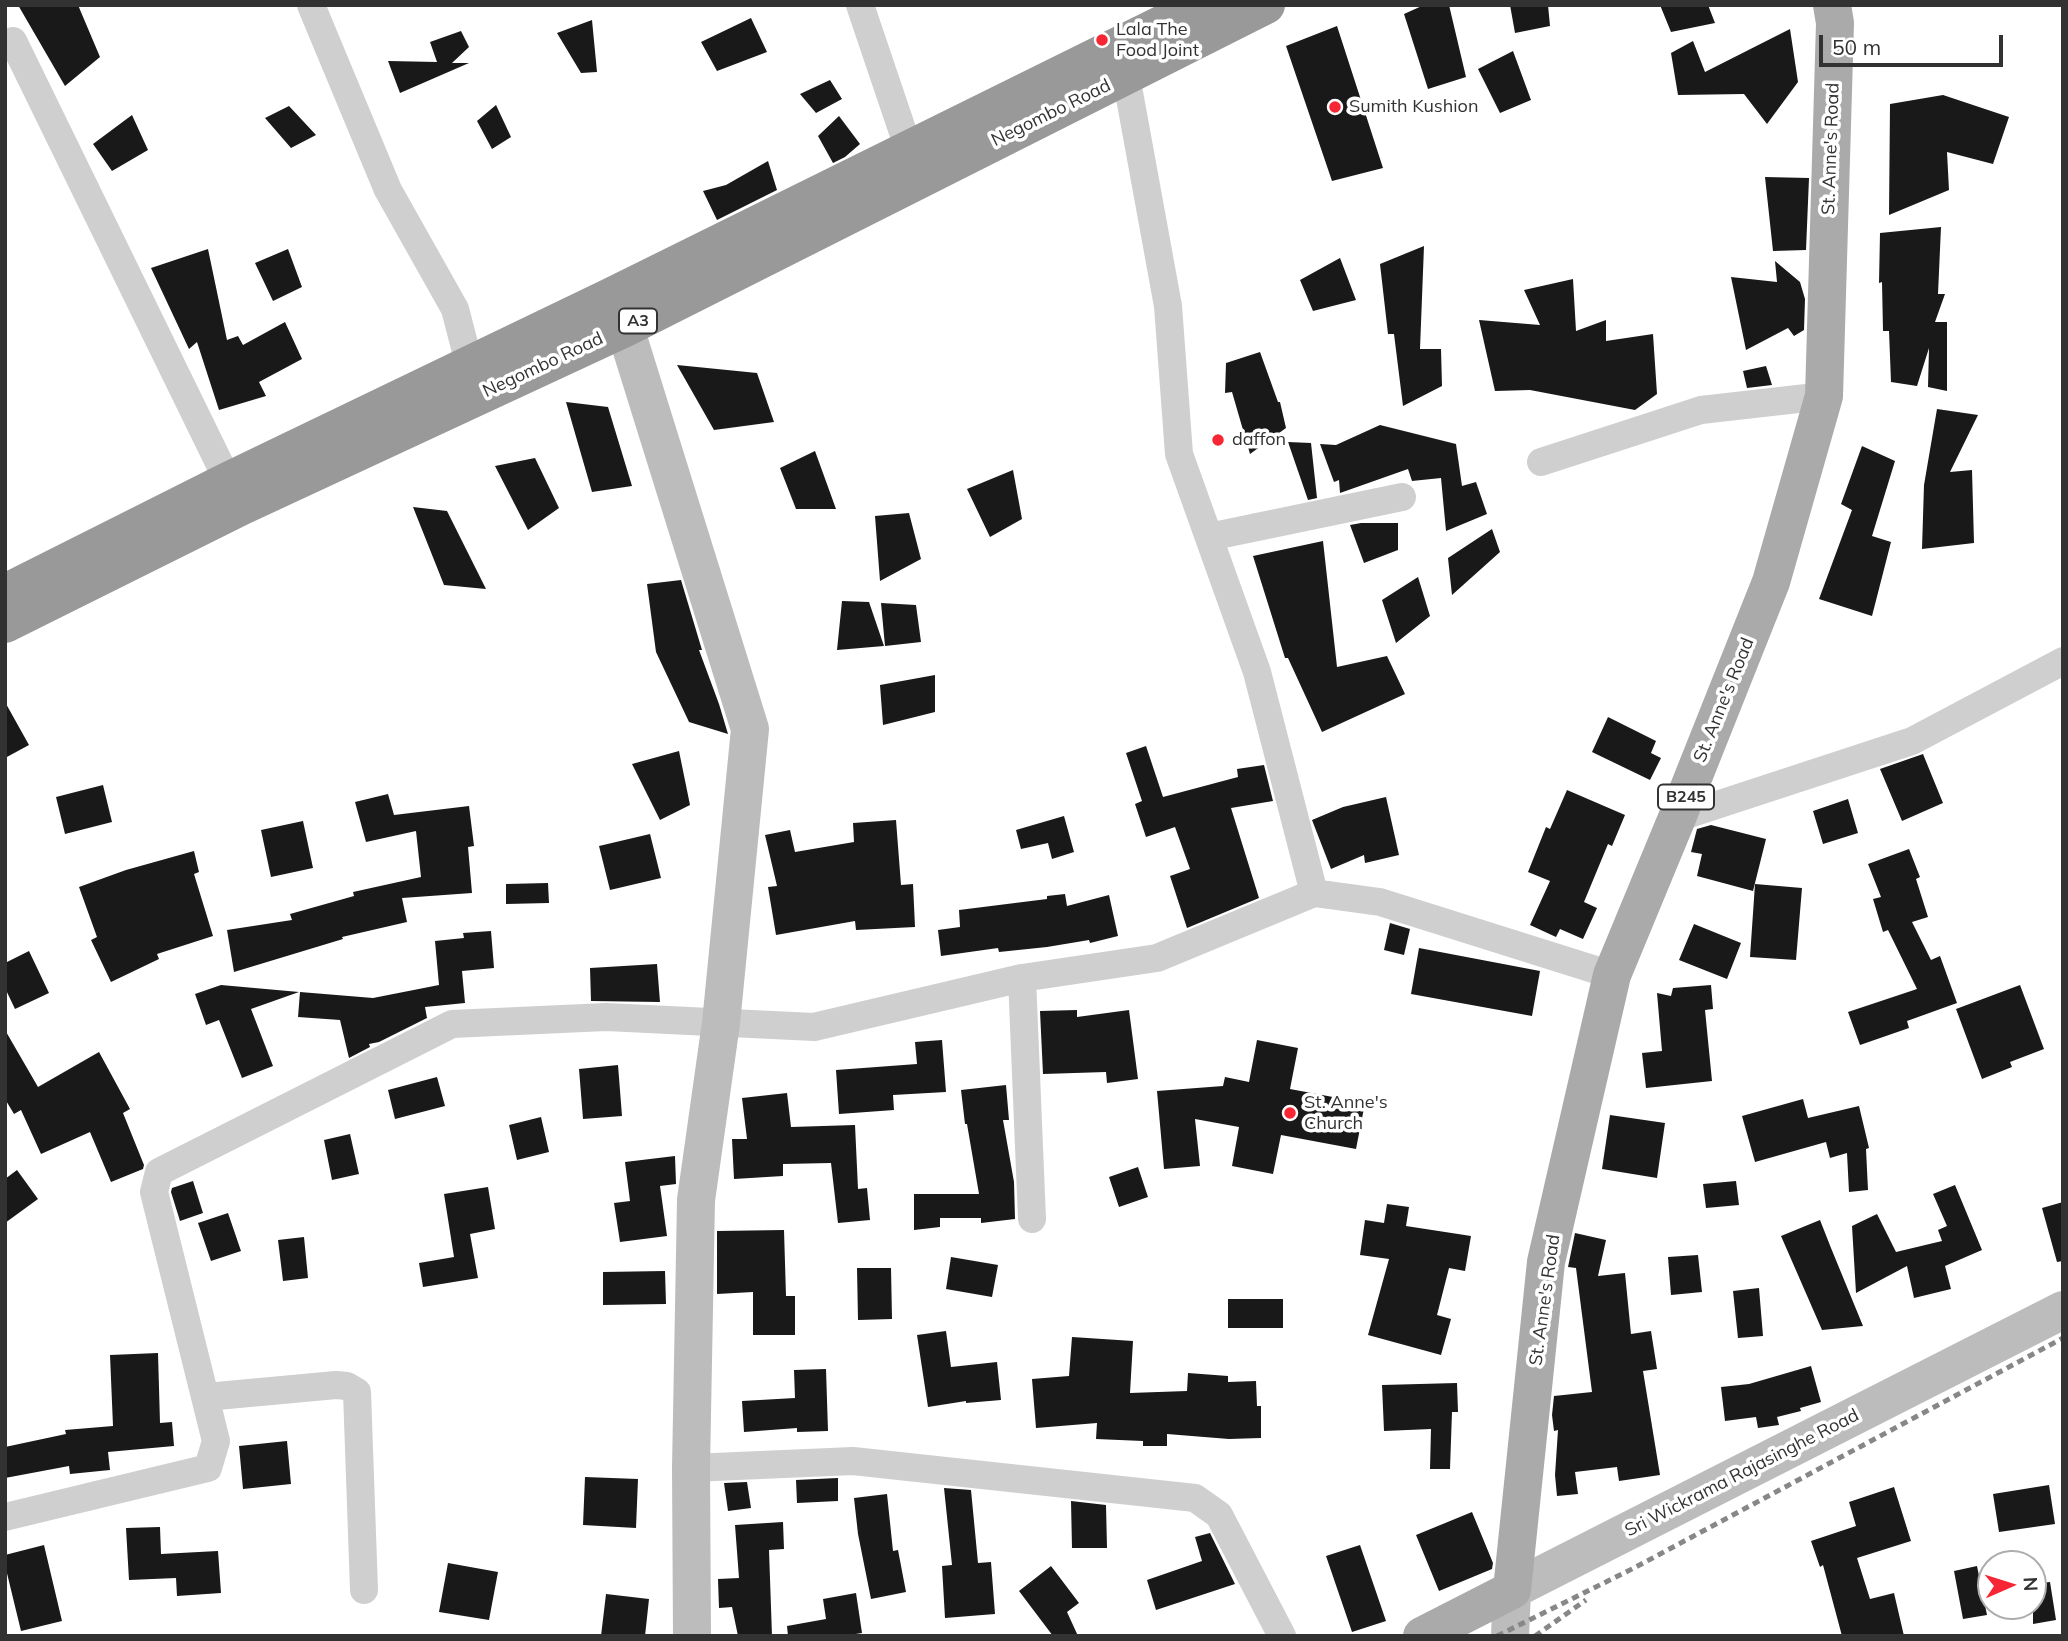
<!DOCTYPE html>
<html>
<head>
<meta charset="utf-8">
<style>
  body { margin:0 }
  #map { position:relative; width:2068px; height:1641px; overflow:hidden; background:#fff; font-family:Mulish,sans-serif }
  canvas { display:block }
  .frame { position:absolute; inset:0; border:7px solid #323232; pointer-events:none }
  .north { position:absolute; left:1977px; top:1550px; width:70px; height:70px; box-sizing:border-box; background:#fff; border:2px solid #adadad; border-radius:50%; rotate:87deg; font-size:19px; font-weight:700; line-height:28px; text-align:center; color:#323232 }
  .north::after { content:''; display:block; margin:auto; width:24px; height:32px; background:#f72634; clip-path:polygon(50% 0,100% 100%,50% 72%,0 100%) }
  .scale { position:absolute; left:1819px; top:35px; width:184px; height:32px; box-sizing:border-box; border:4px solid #323232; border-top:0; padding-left:9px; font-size:21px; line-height:24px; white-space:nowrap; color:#323232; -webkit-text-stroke:5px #fff; paint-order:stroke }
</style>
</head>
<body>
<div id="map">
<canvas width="2068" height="1641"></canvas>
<div class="frame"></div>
<div class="north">N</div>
<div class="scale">50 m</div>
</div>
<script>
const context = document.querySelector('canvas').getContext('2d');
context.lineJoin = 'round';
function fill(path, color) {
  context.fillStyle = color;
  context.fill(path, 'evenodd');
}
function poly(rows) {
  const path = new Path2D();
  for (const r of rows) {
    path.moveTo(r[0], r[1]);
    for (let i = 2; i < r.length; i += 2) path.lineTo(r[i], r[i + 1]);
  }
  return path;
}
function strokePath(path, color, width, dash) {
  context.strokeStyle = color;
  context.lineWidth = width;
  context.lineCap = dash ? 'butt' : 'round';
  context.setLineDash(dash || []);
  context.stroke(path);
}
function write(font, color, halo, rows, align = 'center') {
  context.font = font + ' Mulish,sans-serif';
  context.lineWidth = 7;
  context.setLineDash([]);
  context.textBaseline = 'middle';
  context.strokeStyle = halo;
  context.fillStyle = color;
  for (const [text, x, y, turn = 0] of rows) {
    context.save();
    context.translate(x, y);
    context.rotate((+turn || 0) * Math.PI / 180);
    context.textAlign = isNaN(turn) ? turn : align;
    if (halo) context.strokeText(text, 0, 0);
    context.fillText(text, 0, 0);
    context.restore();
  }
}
const building = poly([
  [18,5,78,5,100,57,65,86],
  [1424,5,1449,5,1466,77,1428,89,1404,14],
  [1510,5,1548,5,1550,26,1515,33],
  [1660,5,1708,5,1715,23,1671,32],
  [751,18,767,52,717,71,701,42],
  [592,20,597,72,581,73,557,33],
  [1337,26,1383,168,1332,181,1286,46],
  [1790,29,1798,82,1767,124,1744,94,1678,95,1671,53,1693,41,1705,72],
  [461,31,469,47,452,63,469,63,400,93,388,61,437,62,430,42],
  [1513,51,1531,100,1500,113,1478,69],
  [830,80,842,99,816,113,800,94],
  [1943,95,2009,117,1993,164,1947,152,1949,190,1889,215,1890,104],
  [496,105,511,137,492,149,477,121],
  [289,106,316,135,291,148,265,118],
  [132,115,148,150,112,171,93,144],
  [839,116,860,144,845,157,833,163,818,136],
  [768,161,777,190,717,220,703,191,726,185],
  [1765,177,1809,178,1806,250,1773,251],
  [1941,227,1938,294,1945,294,1935,322,1947,322,1947,391,1928,387,1929,348,1917,386,1891,382,1889,331,1883,331,1882,282,1879,283,1880,233],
  [1424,246,1420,349,1441,349,1442,386,1403,406,1394,334,1388,334,1380,264],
  [208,249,227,340,238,336,243,345,285,322,302,359,259,382,266,396,219,410,197,342,189,349,151,268],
  [288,249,302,287,273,301,255,263],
  [1340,258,1356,300,1313,311,1300,280],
  [1775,261,1800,282,1805,299,1804,330,1794,336,1788,328,1746,350,1731,277,1777,282],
  [1573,279,1576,331,1606,320,1606,341,1653,334,1657,394,1635,410,1530,390,1495,391,1479,320,1540,325,1524,290],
  [1260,352,1278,402,1280,402,1286,428,1250,454,1232,392,1225,393,1226,363],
  [677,365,757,373,774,422,714,430],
  [1766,366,1772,385,1747,388,1743,371],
  [566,402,608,407,632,486,592,492],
  [1937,409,1978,415,1950,472,1972,470,1974,543,1922,549,1924,485],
  [1380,425,1456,444,1462,486,1476,482,1487,514,1446,531,1441,478,1412,481,1408,469,1340,493,1339,480,1334,482,1320,444,1336,445],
  [1288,442,1311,443,1317,498,1308,500],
  [1862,446,1895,461,1872,536,1891,542,1872,616,1819,599,1852,510,1841,504],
  [815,451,836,509,796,509,780,468],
  [535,458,559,508,528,530,495,466],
  [1013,470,1022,519,990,537,967,489],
  [413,507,447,511,486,589,444,585],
  [909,513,921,559,880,581,875,516],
  [1361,523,1398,523,1398,550,1364,563,1350,525],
  [1492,529,1500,552,1452,595,1448,558],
  [1323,541,1337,667,1387,656,1405,694,1322,732,1288,658,1285,658,1253,556],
  [1418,577,1430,616,1396,643,1382,600],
  [681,580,702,650,699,650,719,704,728,734,689,722,656,652,647,584],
  [842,601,869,602,884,646,837,650],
  [881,603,916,605,921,642,885,646],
  [935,675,935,712,883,725,880,685],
  [5,702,29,745,5,758],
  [1608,717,1656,741,1651,753,1661,758,1650,780,1592,752],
  [1146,746,1163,797,1238,777,1237,769,1264,765,1273,801,1231,808,1259,898,1187,928,1170,876,1190,869,1175,827,1146,837,1135,804,1142,801,1126,753],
  [679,751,690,805,660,820,632,764],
  [1923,754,1943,803,1902,821,1880,769],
  [103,785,112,822,65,834,56,797],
  [1567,790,1625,815,1612,846,1608,844,1584,902,1597,908,1583,939,1560,929,1556,937,1530,925,1550,881,1528,872,1546,827,1550,829],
  [388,794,394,815,469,806,474,846,468,847,472,893,402,898,407,922,342,937,343,939,234,972,227,930,292,920,290,914,354,896,353,892,421,877,416,831,366,842,355,802],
  [1386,797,1399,855,1365,863,1364,855,1331,869,1312,820,1343,807],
  [1848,799,1858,833,1823,844,1813,811],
  [1064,816,1074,852,1052,859,1048,843,1021,849,1016,830],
  [896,820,901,885,913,884,915,927,856,930,855,921,776,935,768,887,777,886,765,835,790,830,795,852,854,842,853,823],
  [303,821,313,868,271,877,261,830],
  [1711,825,1766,839,1753,891,1697,876,1702,854,1691,852,1697,829],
  [650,834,661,878,610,890,599,846],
  [1909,849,1920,877,1916,879,1928,917,1912,922,1931,960,1940,956,1957,1003,1907,1021,1909,1028,1860,1045,1848,1012,1917,989,1888,930,1883,932,1873,899,1881,897,1868,864],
  [194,851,199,872,194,874,213,936,157,954,159,959,111,982,91,940,97,937,79,887,126,870],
  [548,883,549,903,506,904,506,884],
  [1755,884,1802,888,1796,960,1750,957],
  [1065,894,1067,906,1109,895,1118,936,1090,943,1089,940,1047,947,999,952,998,948,941,956,938,930,960,927,959,910,1047,899,1047,896],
  [1390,923,1410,929,1404,955,1384,950],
  [1694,924,1741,943,1727,979,1679,960],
  [491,931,494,968,462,971,465,1003,425,1007,427,1018,379,1042,369,1044,370,1047,349,1058,340,1020,298,1017,300,992,373,998,439,985,435,941,464,938,463,933],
  [1419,948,1540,971,1532,1016,1411,994],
  [29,951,49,993,15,1009,5,988,5,963],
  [657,964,660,1002,591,1001,590,968],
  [221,985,299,992,251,1009,273,1066,242,1078,219,1020,206,1025,195,994],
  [1711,985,1713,1009,1705,1010,1712,1081,1646,1088,1642,1053,1662,1051,1657,993,1671,996,1673,988],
  [2020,985,2044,1049,2010,1062,2012,1067,1982,1079,1956,1009],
  [1077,1010,1077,1017,1129,1010,1138,1079,1107,1083,1106,1072,1043,1074,1040,1011],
  [5,1030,38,1087,99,1052,130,1109,123,1113,144,1165,143,1169,111,1182,90,1132,41,1154,21,1110,14,1114,5,1099],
  [942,1040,946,1092,893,1095,894,1110,839,1114,836,1070,917,1064,915,1042],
  [1257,1040,1298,1048,1290,1089,1365,1103,1356,1149,1281,1135,1273,1174,1232,1166,1239,1127,1195,1119,1200,1166,1164,1169,1157,1091,1223,1086,1225,1077,1249,1082],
  [618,1065,622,1116,583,1119,579,1069],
  [437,1077,445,1106,395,1119,388,1090],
  [1006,1085,1009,1120,1003,1120,1014,1182,1015,1219,981,1223,981,1218,940,1218,940,1227,914,1230,914,1194,979,1194,967,1124,965,1124,961,1090],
  [787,1093,791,1127,855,1125,858,1189,867,1188,870,1220,838,1223,831,1163,783,1164,783,1176,734,1179,732,1139,747,1139,742,1098],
  [1803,1099,1808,1118,1859,1106,1869,1148,1866,1149,1868,1190,1849,1192,1847,1153,1830,1158,1826,1142,1755,1162,1742,1116],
  [1610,1115,1665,1123,1657,1178,1602,1169],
  [541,1117,549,1152,517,1160,509,1125],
  [350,1134,359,1174,332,1180,324,1140],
  [675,1156,676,1184,660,1186,667,1236,620,1242,614,1203,630,1201,625,1162],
  [1138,1167,1148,1197,1119,1207,1109,1177],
  [17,1170,38,1199,5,1223,5,1179],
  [193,1181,203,1213,180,1221,171,1192,172,1188],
  [1736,1181,1739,1205,1706,1208,1703,1184],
  [1955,1185,1982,1250,1945,1266,1951,1289,1914,1298,1907,1266,1856,1293,1852,1226,1877,1214,1896,1252,1942,1241,1938,1230,1947,1226,1933,1194],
  [488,1187,495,1229,470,1234,478,1278,423,1287,419,1263,454,1257,444,1194],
  [2063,1202,2063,1261,2057,1262,2042,1208],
  [1387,1204,1409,1207,1406,1226,1471,1236,1465,1271,1449,1268,1437,1315,1451,1319,1441,1355,1368,1335,1389,1259,1360,1255,1365,1220,1384,1223],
  [228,1213,241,1251,211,1261,198,1223],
  [1820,1220,1831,1248,1863,1326,1822,1330,1781,1236],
  [784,1230,786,1296,795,1296,795,1335,753,1335,753,1292,717,1294,717,1231],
  [1575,1233,1606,1240,1598,1276,1625,1273,1631,1334,1651,1331,1657,1369,1643,1371,1660,1475,1619,1481,1617,1467,1575,1472,1578,1494,1557,1496,1555,1475,1558,1430,1554,1431,1552,1415,1554,1396,1592,1392,1576,1268,1568,1267],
  [304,1237,308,1278,283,1281,278,1240],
  [1698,1255,1702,1292,1671,1295,1668,1257],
  [951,1257,998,1265,992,1297,946,1289],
  [857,1268,891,1268,892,1319,858,1320],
  [665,1271,666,1304,603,1305,603,1272],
  [1759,1288,1763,1336,1738,1338,1733,1291],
  [1228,1299,1283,1299,1283,1328,1228,1328],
  [946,1331,951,1367,997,1362,1001,1400,966,1403,966,1401,928,1407,917,1335],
  [1072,1337,1133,1341,1130,1393,1187,1391,1188,1373,1228,1376,1228,1382,1256,1381,1257,1406,1261,1406,1261,1438,1229,1439,1167,1434,1167,1446,1143,1446,1143,1441,1096,1439,1097,1423,1036,1428,1032,1379,1069,1376],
  [158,1353,160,1423,172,1422,174,1446,108,1452,110,1470,70,1474,69,1466,5,1478,5,1447,66,1434,65,1430,113,1426,110,1355],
  [1811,1366,1821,1402,1800,1408,1801,1411,1777,1417,1779,1425,1758,1428,1756,1417,1725,1421,1721,1387,1749,1384],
  [826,1369,828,1431,797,1432,797,1428,744,1432,742,1401,795,1398,794,1370],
  [1457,1383,1458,1412,1452,1412,1450,1469,1430,1469,1431,1429,1384,1431,1382,1385],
  [287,1441,291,1484,243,1489,239,1446],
  [585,1477,638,1479,636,1528,583,1525],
  [838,1478,838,1501,797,1503,796,1480],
  [747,1482,751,1508,728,1511,724,1483],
  [2049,1485,2055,1524,1999,1532,1993,1494],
  [1894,1487,1911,1541,1857,1558,1870,1599,1894,1593,1904,1636,1842,1636,1823,1565,1820,1567,1811,1541,1856,1526,1849,1502],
  [944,1488,971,1490,978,1563,991,1562,995,1614,945,1618,942,1566,952,1565],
  [887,1494,893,1551,898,1550,906,1592,871,1599,858,1534,854,1498],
  [1071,1501,1106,1505,1107,1548,1072,1548],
  [1472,1512,1493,1563,1492,1569,1439,1591,1416,1535],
  [783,1522,784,1549,769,1550,772,1636,738,1636,732,1607,719,1608,718,1579,739,1578,735,1525],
  [160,1527,161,1554,218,1551,221,1593,177,1596,176,1578,129,1580,126,1528],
  [1210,1533,1235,1584,1156,1610,1147,1580,1202,1561,1195,1537],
  [44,1545,62,1621,21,1631,5,1565,5,1555],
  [1360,1545,1386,1621,1352,1632,1326,1556],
  [448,1563,498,1572,489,1620,439,1612],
  [1051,1566,1079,1603,1067,1612,1078,1636,1053,1636,1019,1591],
  [1977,1566,1987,1615,1963,1619,1954,1571],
  [2050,1582,2056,1620,2033,1624,2033,1584],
  [856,1593,862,1633,843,1636,788,1636,787,1626,826,1619,823,1599],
  [606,1594,649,1599,645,1636,601,1636]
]);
const street = poly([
  [311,5,388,190,455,309,469,363],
  [860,5,909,150],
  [13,41,228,481],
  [1120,58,1126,76,1168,306,1179,454,1257,672,1314,893],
  [1541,462,1701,410,1824,396],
  [1209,537,1402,497],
  [1677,818,1912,741,2063,661],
  [1022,978,1032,1219],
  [206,1397,336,1385,347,1386,357,1392,364,1590],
  [691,1468,853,1461,1195,1498,1219,1515,1282,1636],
  [5,1517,208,1468,216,1441,154,1192,159,1172,452,1024,606,1017,814,1027,1022,978,1157,958,1314,893,1380,902,1612,975]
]);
const secondary = poly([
  [611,298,625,328,750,729,721,1023,696,1200,691,1468,692,1636],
  [1510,1636,1512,1590,2063,1310]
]);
const primary = poly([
  [1422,1636,1512,1590,1546,1262,1612,975,1677,818,1771,582,1824,396,1835,23,1832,5]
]);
const highway = poly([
  [5,593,228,481,610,297,1201,5],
  [5,624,242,506,625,328,1266,5]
]);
const rail = poly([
  [1497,1636,1634,1568,2063,1338],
  [1535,1636,1586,1600]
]);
const markers = [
  [1102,40,7,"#f72634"],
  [1335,107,7,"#f72634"],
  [1218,440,7,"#f72634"],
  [1290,1113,7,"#f72634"]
];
const shields = [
  [638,321,38],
  [1686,797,56]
];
const shieldNames = [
  ["A3",638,321],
  ["B245",1686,797]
];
const poiNames = [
  ["Lala The",1116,30],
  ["Food Joint",1116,51],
  ["Sumith Kushion",1349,107],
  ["daffon",1232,440],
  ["St. Anne's",1304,1103],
  ["Church",1304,1124]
];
const streetNames = [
  ["Negombo Road",1051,113,-26],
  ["St. Anne's Road",1831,149,-88],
  ["Negombo Road",543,365,-25],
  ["St. Anne's Road",1724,700,-68],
  ["St. Anne's Road",1545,1300,-82],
  ["Sri Wickrama Rajasinghe Road",1742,1473,-27]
];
fill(building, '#191919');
strokePath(street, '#cfcfcf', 28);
strokePath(secondary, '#bcbcbc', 38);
strokePath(primary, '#aaa', 38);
strokePath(highway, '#999', 38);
strokePath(rail, '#878787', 5, [7, 5]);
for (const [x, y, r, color] of markers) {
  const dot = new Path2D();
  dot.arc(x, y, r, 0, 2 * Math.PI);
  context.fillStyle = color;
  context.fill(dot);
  strokePath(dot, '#fff', 2.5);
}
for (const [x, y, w] of shields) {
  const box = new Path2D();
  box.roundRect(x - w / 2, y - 12.5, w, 25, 5);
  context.fillStyle = '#fff';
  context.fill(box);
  strokePath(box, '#323232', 2);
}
write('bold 16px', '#323232', null, shieldNames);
write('18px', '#323232', '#fff', poiNames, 'left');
write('18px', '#323232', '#fff', streetNames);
</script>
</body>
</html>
